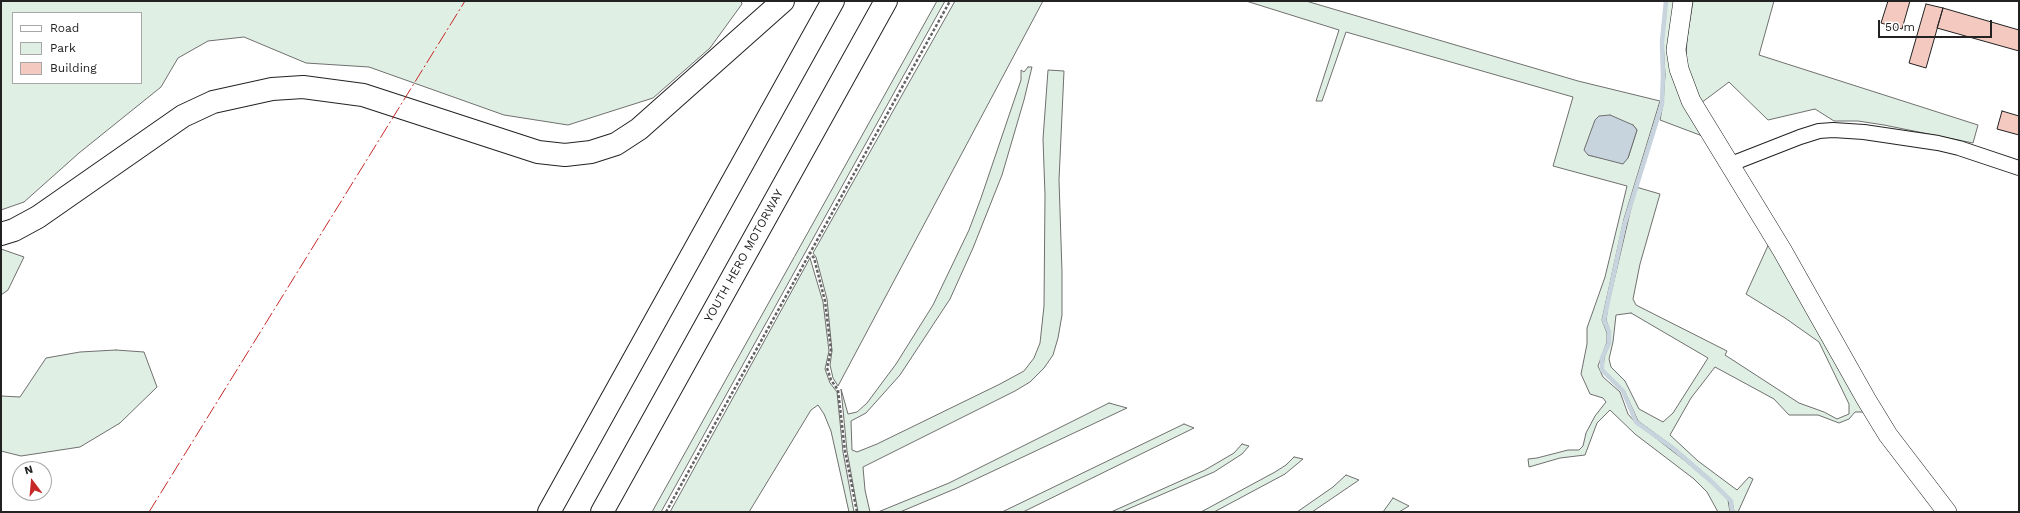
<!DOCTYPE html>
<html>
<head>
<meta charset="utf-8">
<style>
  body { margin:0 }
  #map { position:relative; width:2020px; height:513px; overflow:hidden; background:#fff; font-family:"Work Sans",sans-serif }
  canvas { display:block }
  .frame { position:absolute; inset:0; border:2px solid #222; pointer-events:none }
  .legend { position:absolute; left:12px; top:12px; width:130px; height:72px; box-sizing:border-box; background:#fff; border:1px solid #a7a7a7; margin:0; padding:5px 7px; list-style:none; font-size:12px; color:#222 }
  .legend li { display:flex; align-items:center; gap:8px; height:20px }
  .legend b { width:20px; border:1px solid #a7a7a7 }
  .north { position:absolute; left:12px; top:461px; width:40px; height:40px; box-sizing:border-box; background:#fff; border:1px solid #a7a7a7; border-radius:50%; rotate:344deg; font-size:11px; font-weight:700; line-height:16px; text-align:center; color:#222 }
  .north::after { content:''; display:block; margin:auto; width:14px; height:18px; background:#c62828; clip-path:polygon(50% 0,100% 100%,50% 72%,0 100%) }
  .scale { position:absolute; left:1878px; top:20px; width:114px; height:18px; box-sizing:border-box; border:2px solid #222; border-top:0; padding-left:5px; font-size:12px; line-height:14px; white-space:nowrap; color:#222; -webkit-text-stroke:3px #fff; paint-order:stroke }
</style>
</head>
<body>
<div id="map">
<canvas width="2020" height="513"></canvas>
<div class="frame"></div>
<ul class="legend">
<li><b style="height:5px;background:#fff"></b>Road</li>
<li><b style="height:11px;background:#e0efe3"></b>Park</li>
<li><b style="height:11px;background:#f3c9c0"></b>Building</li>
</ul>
<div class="north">N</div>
<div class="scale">50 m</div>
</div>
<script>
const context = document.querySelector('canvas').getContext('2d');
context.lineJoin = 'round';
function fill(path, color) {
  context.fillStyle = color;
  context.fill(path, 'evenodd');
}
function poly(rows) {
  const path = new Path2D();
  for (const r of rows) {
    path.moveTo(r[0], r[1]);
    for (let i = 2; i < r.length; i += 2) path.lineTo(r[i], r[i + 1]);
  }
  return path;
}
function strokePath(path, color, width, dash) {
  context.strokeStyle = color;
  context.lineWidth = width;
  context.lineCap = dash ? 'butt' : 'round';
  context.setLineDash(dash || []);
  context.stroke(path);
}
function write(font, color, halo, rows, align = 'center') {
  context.font = font + ' "Work Sans",sans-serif';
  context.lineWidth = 3;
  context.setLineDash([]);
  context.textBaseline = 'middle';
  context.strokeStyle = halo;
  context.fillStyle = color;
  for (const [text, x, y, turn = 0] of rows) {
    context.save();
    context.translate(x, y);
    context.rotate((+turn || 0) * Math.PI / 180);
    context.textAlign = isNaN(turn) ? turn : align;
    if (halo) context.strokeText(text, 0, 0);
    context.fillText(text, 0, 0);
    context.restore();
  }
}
const green = poly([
  [1,1,741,1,742,4,710,48,653,98,568,125,504,115,369,67,306,63,244,37,208,41,178,58,161,87,79,153,24,202,1,210,1,1],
  [13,13,141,13,141,83,13,83,13,13],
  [937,1,945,1,661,512,652,512,937,1],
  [955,1,1043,1,838,386,833,378,830,365,832,351,827,299,816,257,813,253,955,1],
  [1246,1,1306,1,1578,81,1660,101,1624,219,1602,320,1607,333,1607,342,1598,366,1603,377,1620,392,1628,414,1634,421,1684,460,1718,489,1728,500,1730,512,1718,512,1707,492,1694,479,1635,434,1610,410,1597,423,1585,455,1560,458,1529,467,1528,459,1537,458,1568,450,1579,450,1583,446,1586,433,1595,416,1606,402,1603,398,1590,394,1581,374,1587,344,1587,328,1605,277,1627,186,1553,166,1573,97,1346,32,1322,101,1316,101,1339,30,1246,1],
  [1633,125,1637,130,1628,158,1601,158,1588,155,1633,125],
  [1667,1,1680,1,1675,33,1713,140,1660,120,1663,104,1665,75,1663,42,1667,1],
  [1693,1,1774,1,1759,55,1978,125,1973,143,1884,125,1858,121,1834,121,1815,109,1768,120,1729,82,1701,103,1692,89,1686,58,1687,39,1693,1],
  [1028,67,1032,67,1024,100,1002,175,973,248,950,299,900,375,866,413,851,421,852,450,857,452,877,444,1000,384,1024,371,1034,358,1040,343,1044,306,1045,195,1043,139,1048,70,1064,71,1059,180,1062,272,1062,315,1058,338,1053,355,1044,368,1030,382,1015,391,863,467,865,490,870,512,858,512,847,451,841,389,848,414,857,412,867,403,896,364,933,305,969,230,981,198,1021,80,1021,70,1024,72,1028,67],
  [1636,187,1660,194,1640,264,1633,299,1636,305,1727,351,1725,355,1799,403,1824,412,1837,419,1849,414,1849,404,1819,342,1785,318,1746,294,1771,239,1869,412,1855,412,1849,419,1839,423,1818,415,1789,415,1774,399,1715,367,1691,398,1670,435,1698,461,1737,490,1749,477,1753,479,1738,512,1734,512,1732,501,1712,480,1675,448,1638,421,1624,390,1603,369,1604,358,1610,343,1610,331,1606,320,1608,306,1636,187],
  [1631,313,1708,358,1673,413,1663,422,1639,409,1625,381,1611,367,1609,359,1613,342,1616,315,1631,313],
  [1,249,24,257,8,290,1,295,1,249],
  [810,258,823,302,829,351,825,369,830,383,837,392,843,452,854,512,849,512,831,431,824,414,818,405,811,410,749,512,670,512,810,258],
  [116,350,144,352,157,387,120,423,80,447,21,456,1,451,1,396,20,397,46,358,80,352,116,350],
  [1109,403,1127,408,957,488,900,512,878,512,949,483,1109,403],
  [1184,424,1194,428,1023,512,1002,512,1184,424],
  [1242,444,1249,446,1242,454,1214,472,1121,512,1111,512,1205,470,1234,453,1242,444],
  [1294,457,1303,459,1285,474,1214,512,1201,512,1275,472,1286,465,1294,457],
  [1346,475,1359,480,1312,512,1297,512,1333,487,1346,475],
  [1393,498,1409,506,1399,512,1383,512,1393,498]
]);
const water = poly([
  [1610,115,1633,125,1637,130,1628,158,1623,164,1588,155,1584,150,1595,120,1599,116,1610,115]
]);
const stream = poly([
  [1666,1,1662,42,1663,75,1662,104,1624,226,1604,320,1609,332,1609,343,1602,358,1602,370,1623,391,1636,422,1674,449,1711,481,1731,501,1732,512]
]);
const building = poly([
  [1888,1,1910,1,1902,29,1881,23,1888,1],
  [1926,4,1943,8,1926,68,1909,63,1926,4],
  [1943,8,2019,30,2019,51,1937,28,1943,8],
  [2002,111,2019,116,2019,135,1997,129,2002,111]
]);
const path = poly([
  [809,252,814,258,825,301,831,350,827,368,831,380,838,390,845,451,857,512],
  [666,512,950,1]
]);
const street = poly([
  [1731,164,1800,137,1819,131,1833,130,1864,132,1938,143,1959,148,2019,168]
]);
const secondary = poly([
  [1683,1,1676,50,1679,69,1691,101,1782,250,1866,399,1888,435,1947,512]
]);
const highway = poly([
  [1,234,14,230,38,217,183,116,213,102,272,89,303,87,363,95,538,152,565,155,591,152,616,144,639,129,783,1],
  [549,512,833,1],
  [602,512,886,1]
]);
const power = poly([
  [149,512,465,1]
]);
const streetNames = [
  ["YOUTH HERO MOTORWAY",744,256,-61]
];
fill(green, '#e0efe3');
strokePath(green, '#6f6f6f', 1);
fill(water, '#c7d3dd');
strokePath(water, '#6f6f6f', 1);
strokePath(stream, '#c7d3dd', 4.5);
fill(building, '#f3c9c0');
strokePath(building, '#222', 1);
strokePath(street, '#222', 16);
strokePath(secondary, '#222', 20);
strokePath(highway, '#222', 24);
strokePath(path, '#646464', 2.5, [3, 2]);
strokePath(street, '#fff', 14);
strokePath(secondary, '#fff', 19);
strokePath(highway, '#fff', 22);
strokePath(power, '#c62828', 1, [14, 3, 2, 3]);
write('12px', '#222', '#fff', streetNames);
</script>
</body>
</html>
